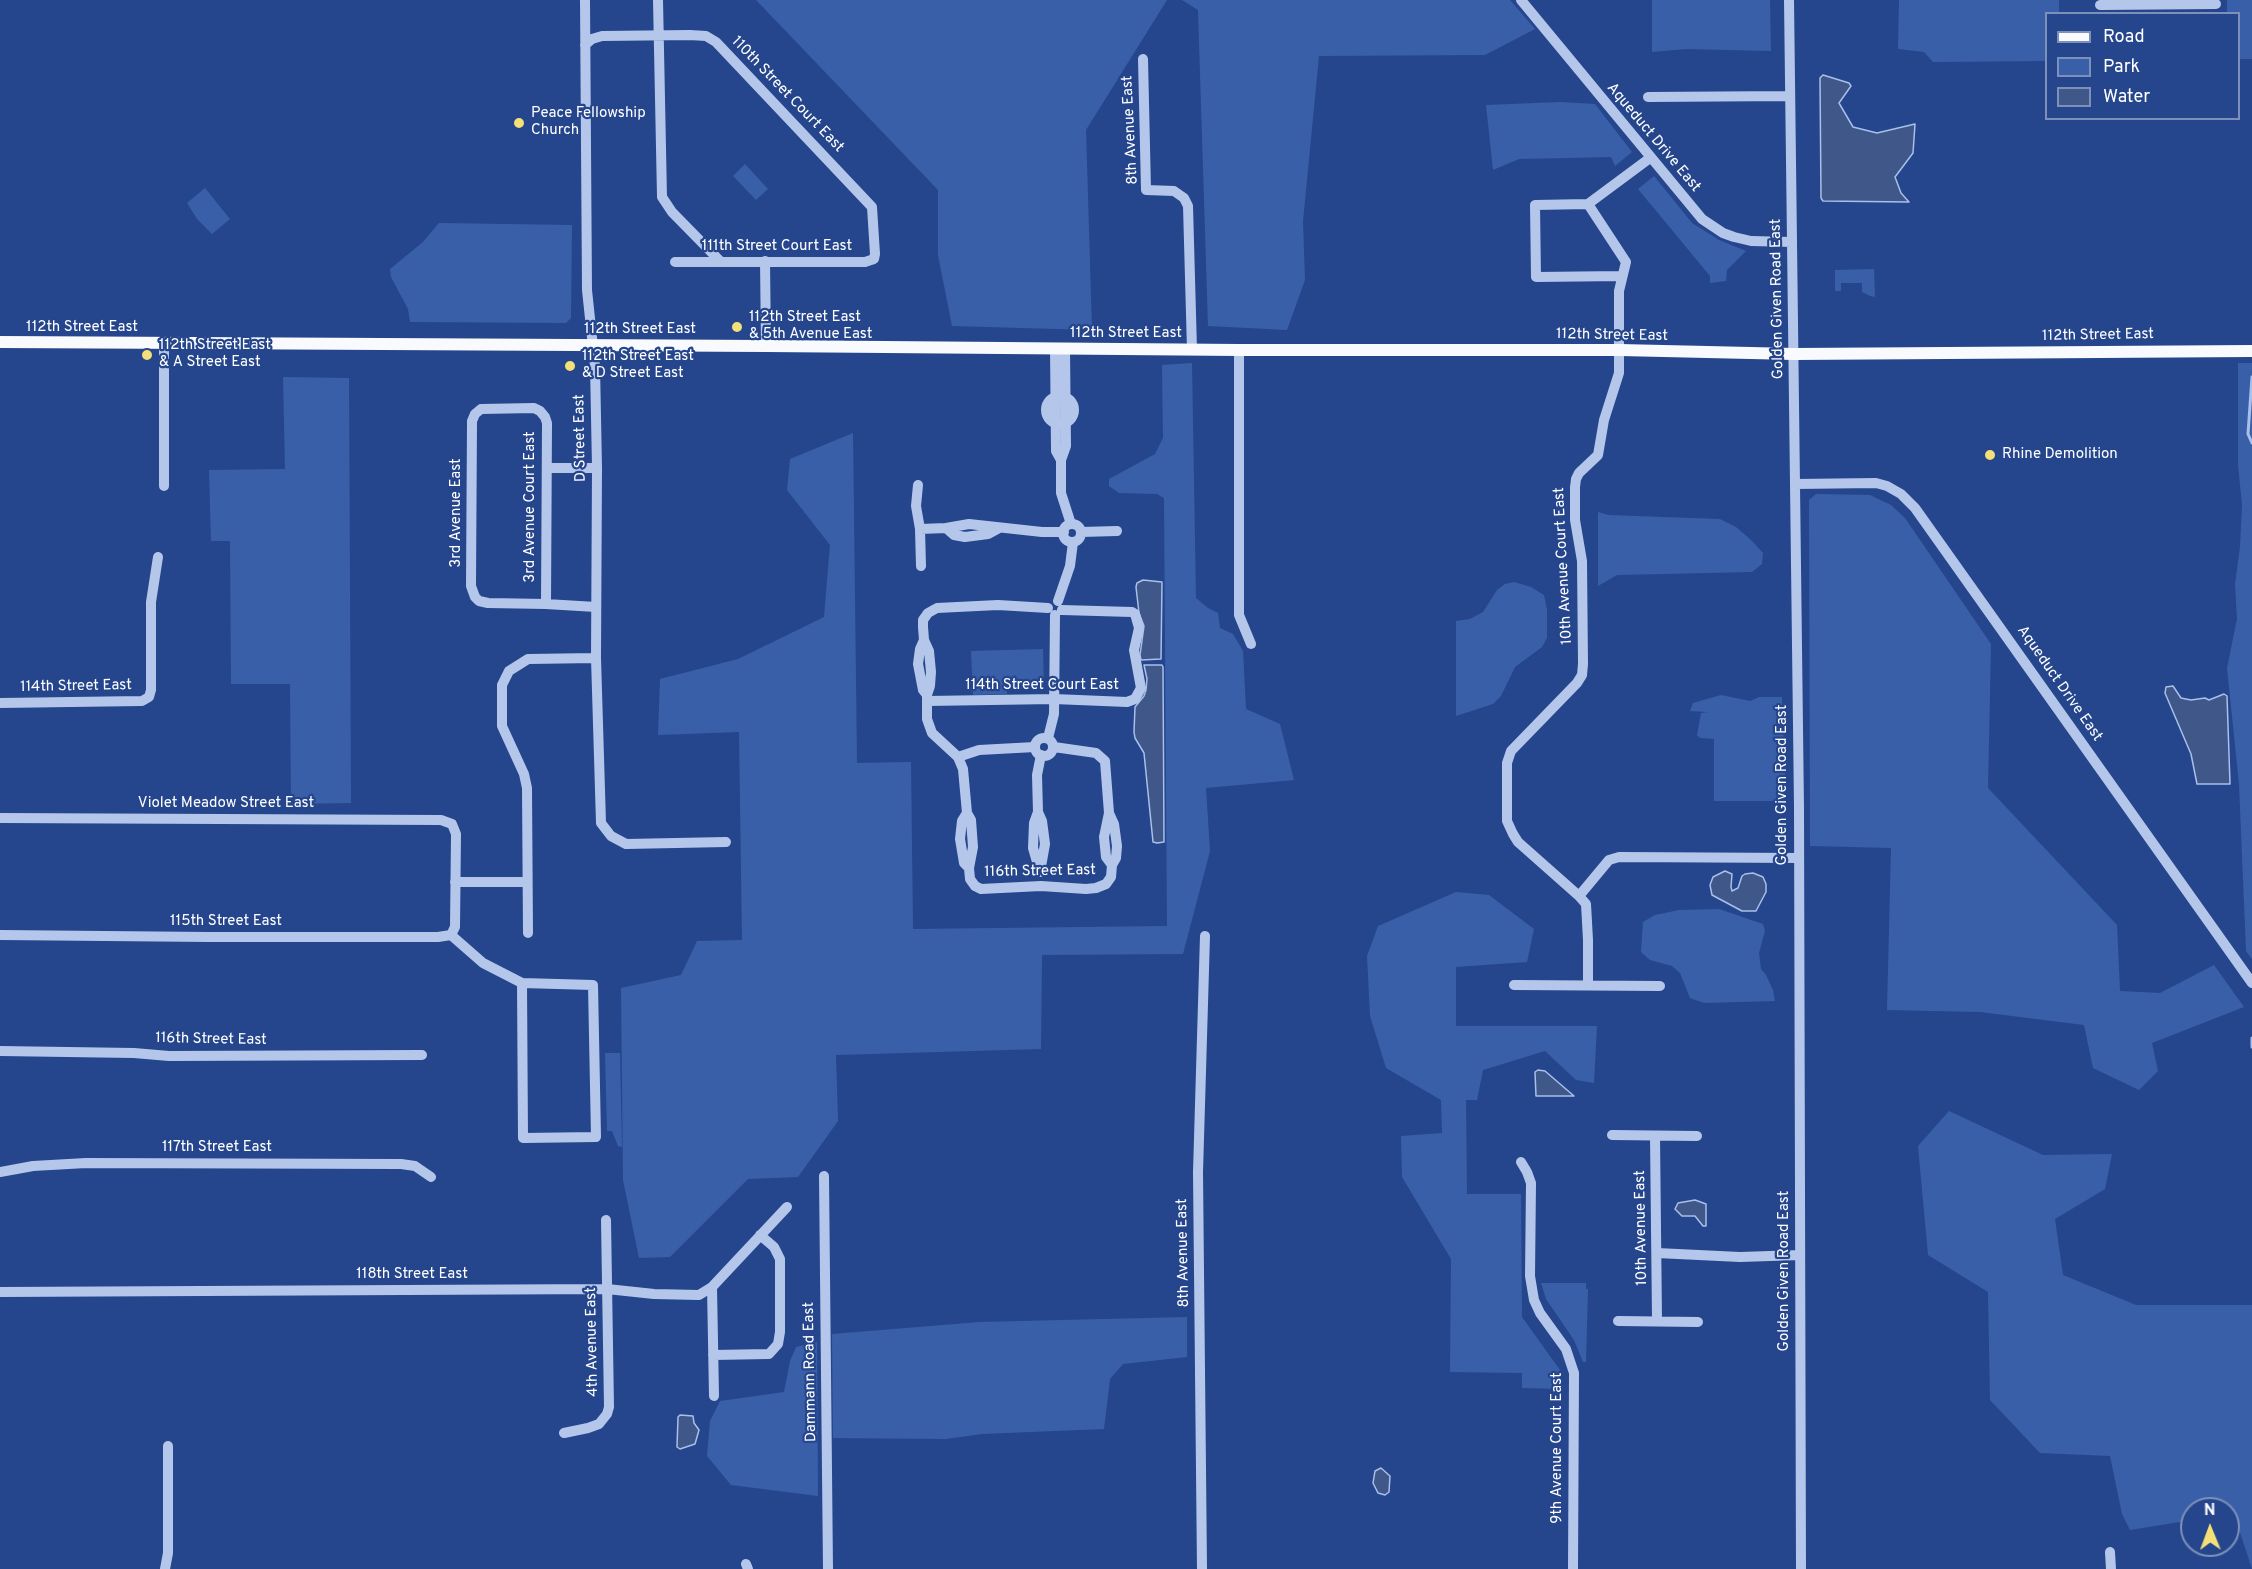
<!DOCTYPE html>
<html>
<head>
<meta charset="utf-8">
<style>
  body { margin:0 }
  #map { position:relative; width:2252px; height:1569px; overflow:hidden; background:#25468c; font-family:Overpass,sans-serif }
  canvas { display:block }
  .legend { position:absolute; left:2045px; top:12px; width:195px; height:108px; box-sizing:border-box; background:#25468c; border:2px solid #7c90ba; margin:0; padding:8px 10px; list-style:none; font-size:18px; color:#fff }
  .legend li { display:flex; align-items:center; gap:12px; height:30px }
  .legend b { width:30px; border:2px solid #7c90ba }
  .north { position:absolute; left:2180px; top:1497px; width:60px; height:60px; box-sizing:border-box; background:#25468c; border:2px solid #7c90ba; border-radius:50%; rotate:359deg; font-size:16px; font-weight:700; line-height:24px; text-align:center; color:#fff }
  .north::after { content:''; display:block; margin:auto; width:21px; height:27px; background:#f4df79; clip-path:polygon(50% 0,100% 100%,50% 72%,0 100%) }
</style>
</head>
<body>
<div id="map">
<canvas width="2252" height="1569"></canvas>
<ul class="legend">
<li><b style="height:8px;background:#f8fafe"></b>Road</li>
<li><b style="height:16px;background:#3a5fa9"></b>Park</li>
<li><b style="height:16px;background:#3f5789"></b>Water</li>
</ul>
<div class="north">N</div>
</div>
<script>
const context = document.querySelector('canvas').getContext('2d');
context.lineJoin = 'round';
function fill(path, color) {
  context.fillStyle = color;
  context.fill(path, 'evenodd');
}
function poly(rows) {
  const path = new Path2D();
  for (const r of rows) {
    if (r.length === 3) {
      path.moveTo(r[0] + r[2], r[1]);
      path.arc(r[0], r[1], r[2], 0, 2 * Math.PI);
      continue;
    }
    path.moveTo(r[0], r[1]);
    for (let i = 2; i < r.length; i += 2) path.lineTo(r[i], r[i + 1]);
  }
  return path;
}
function strokePath(path, color, width, dash) {
  context.strokeStyle = color;
  context.lineWidth = width;
  context.lineCap = dash ? 'butt' : 'round';
  context.setLineDash(dash || []);
  context.stroke(path);
}
function write(font, color, halo, rows, align = 'center') {
  context.font = font + ' Overpass,sans-serif';
  context.lineWidth = 4.5;
  context.setLineDash([]);
  context.textBaseline = 'middle';
  context.strokeStyle = halo;
  context.fillStyle = color;
  for (const [text, x, y, turn = 0] of rows) {
    context.save();
    context.translate(x, y);
    context.rotate((+turn || 0) * Math.PI / 180);
    context.textAlign = isNaN(turn) ? turn : align;
    if (halo) context.strokeText(text, 0, 0);
    context.fillText(text, 0, 0);
    context.restore();
  }
}
const green = poly([
  [756,0,1167,0,1086,130,1092,330,952,326,938,255,938,190],
  [1182,0,1510,0,1535,29,1485,55,1319,56,1303,221,1305,280,1287,330,1208,326,1198,10],
  [1652,0,1770,0,1771,51,1686,49,1652,52],
  [1899,0,2059,0,2059,13,2046,14,2046,61,1933,62,1924,52,1898,49],
  [2227,0,2252,0,2252,59,2239,59,2238,14,2227,13],
  [1560,102,1595,104,1632,152,1615,166,1611,157,1519,159,1493,170,1486,105],
  [745,164,768,189,756,200,733,176],
  [1654,176,1692,223,1719,240,1746,251,1727,270,1726,281,1710,283,1710,276,1638,189],
  [205,188,230,219,212,234,197,219,187,203],
  [439,223,572,225,571,318,566,323,410,322,408,309,391,277,390,269,423,242],
  [1874,269,1875,297,1870,296,1862,292,1862,283,1841,283,1841,291,1835,291,1835,270],
  [1192,363,1196,598,1208,608,1218,613,1220,628,1233,634,1243,651,1246,709,1280,724,1294,780,1206,788,1210,851,1183,954,1042,955,1041,1049,836,1055,838,1121,798,1177,748,1179,670,1257,639,1258,623,1180,621,988,681,975,697,941,742,940,739,732,658,735,660,679,738,659,824,617,830,545,787,490,790,459,853,433,857,763,911,762,913,929,1167,926,1164,498,1157,494,1119,493,1109,486,1109,479,1155,454,1163,438,1162,365],
  [2238,363,2252,363,2252,959,2246,951,2239,784,2227,668,2237,619,2235,584,2240,547,2242,505,2238,465],
  [283,377,349,378,351,803,291,804,290,684,231,684,230,541,211,541,209,470,285,469],
  [1816,494,1870,495,1891,505,1905,518,1991,644,1988,788,2117,925,2120,991,2160,993,2214,965,2244,1007,2152,1043,2158,1071,2139,1090,2093,1068,2084,1025,1980,1012,1887,1010,1891,848,1810,846,1809,500],
  [1598,512,1608,515,1720,519,1736,527,1751,540,1763,553,1762,564,1752,572,1617,575,1598,586],
  [1514,582,1531,587,1544,595,1547,610,1547,638,1542,647,1515,667,1501,696,1493,704,1456,716,1456,621,1470,619,1483,612,1497,590,1505,584],
  [1043,649,1044,688,1017,689,1017,682,1007,682,1007,694,973,695,971,651],
  [1721,695,1750,701,1759,697,1782,697,1786,801,1714,801,1714,739,1700,738,1697,735,1701,713,1708,712,1690,711,1693,703],
  [1456,892,1489,895,1534,929,1527,962,1456,967,1456,1026,1597,1026,1594,1083,1576,1080,1545,1051,1483,1070,1477,1100,1466,1100,1467,1194,1521,1194,1522,1317,1560,1370,1559,1389,1522,1388,1522,1373,1450,1372,1451,1259,1402,1177,1401,1136,1442,1133,1441,1100,1386,1068,1370,1016,1367,956,1378,926],
  [1719,909,1763,924,1765,931,1759,953,1761,969,1766,975,1773,990,1775,1001,1704,1003,1690,998,1680,973,1672,966,1650,960,1641,952,1643,922,1655,915,1679,910],
  [605,1053,620,1053,622,1147,618,1146,612,1131,607,1131],
  [1949,1111,2043,1155,2112,1154,2105,1189,2055,1219,2063,1275,2136,1305,2252,1305,2252,1569,2234,1514,2228,1515,2228,1509,2192,1509,2192,1520,2130,1530,2122,1514,2110,1456,2040,1453,1990,1400,1988,1292,1928,1255,1918,1146],
  [1541,1283,1586,1283,1586,1289,1588,1289,1586,1362,1583,1362,1574,1340,1546,1299],
  [1187,1317,1187,1357,1123,1364,1110,1379,1104,1429,982,1434,946,1439,833,1438,832,1334,980,1322],
  [817,1342,818,1496,731,1485,707,1456,710,1421,720,1401,784,1392,790,1361,796,1347]
]);
const water = poly([
  [1823,75,1849,83,1851,86,1839,103,1853,127,1877,133,1915,124,1913,153,1895,177,1901,193,1909,202,1823,201,1821,198,1820,78,1823,75],
  [1143,580,1162,582,1161,659,1141,660,1140,655,1144,626,1139,613,1136,587,1137,583,1143,580],
  [1144,665,1162,665,1163,667,1164,842,1157,843,1153,842,1144,753,1135,738,1134,732,1135,707,1144,696,1146,690,1147,679,1144,665],
  [2173,686,2181,698,2191,700,2205,698,2209,700,2224,694,2227,696,2230,784,2197,784,2191,754,2165,693,2166,687,2173,686],
  [1725,871,1732,874,1731,887,1732,891,1738,888,1742,876,1745,874,1753,873,1763,877,1766,884,1766,892,1756,911,1742,911,1712,895,1710,885,1713,877,1725,871],
  [1538,1070,1545,1071,1574,1096,1536,1096,1535,1072,1538,1070],
  [1695,1200,1706,1204,1706,1226,1703,1226,1695,1216,1682,1216,1675,1209,1678,1203,1695,1200],
  [680,1415,693,1416,694,1423,699,1430,695,1444,680,1449,677,1447,678,1417,680,1415],
  [1381,1468,1390,1476,1389,1492,1385,1495,1378,1493,1373,1483,1375,1471,1381,1468]
]);
const stream = poly([
  [2252,377,2248,434,2252,443],
  [2252,1038,2252,1047]
]);
const minor = poly([
  [585,0,587,290,595,366,597,468,596,658,601,823,611,836,626,844,726,842],
  [658,0,662,197,672,212,720,261],
  [1521,0,1702,219,1723,233,1734,237,1751,241,1792,242],
  [1789,0,1799,806,1801,1569],
  [2100,5,2216,4],
  [585,45,592,39,602,36,690,35,706,36,716,42,872,207,875,254,874,259,865,262,675,262],
  [1143,59,1146,190,1174,191,1184,198,1188,206,1192,350],
  [1648,97,1790,96],
  [1588,204,1535,205,1536,277,1621,276],
  [1588,204,1650,158],
  [765,261,766,346],
  [1055,348,1056,451,1061,460,1066,446,1065,349],
  [1239,350,1239,615,1251,644],
  [1060,410,14],
  [1061,460,1061,493,1071,524],
  [547,468,597,468],
  [1795,484,1876,483,1887,486,1901,494,1915,508,2252,983],
  [918,485,916,506,920,529,921,566],
  [164,486,164,343],
  [1072,533,9],
  [999,528,988,534,965,537,954,535,946,528,969,524,1042,532,1064,532],
  [920,529,946,528],
  [1081,532,1117,531],
  [1058,601,1070,566,1073,542],
  [546,604,547,423,545,417,540,411,534,408,481,409,475,414,472,421,471,586,475,597,479,601,488,603,546,604,596,607],
  [924,640,920,649,918,664,923,690,927,695,930,686,931,672,929,651,924,640,923,627,923,620,928,613,937,608,998,605,1048,608],
  [927,696,927,719,932,733,958,757,963,769,967,813,971,820,973,847,969,868,964,863,960,839,962,821,967,813],
  [927,701,1054,699,1127,702,1135,699,1141,688,1134,650,1139,628,1135,614,1132,612,1062,610],
  [0,703,142,701,149,697,151,690,151,602,158,557],
  [1044,747,9],
  [1048,738,1054,714,1055,615],
  [1054,747,1096,753,1105,761,1109,813,1104,837,1106,857,1112,865,1116,858,1117,846,1114,824,1109,813],
  [958,757,979,750,1035,747],
  [1038,812,1034,823,1033,848,1040,872,1045,844,1042,821,1038,812,1037,775,1041,755],
  [0,818,441,820,452,824,456,834,455,927,451,935],
  [969,868,970,879,975,886,981,889,1041,886,1086,889,1096,888,1106,884,1111,877,1112,865],
  [455,882,527,882],
  [1579,896,1609,860,1619,857,1799,858],
  [528,933,527,788,524,774,502,726,502,685,509,671,528,659,596,658],
  [0,935,209,937,438,937,451,935],
  [451,935,483,963,522,983,593,985,596,1137,523,1138,522,983],
  [1514,985,1660,986],
  [1588,985,1588,940,1586,904,1579,896,1518,842,1513,834,1507,821,1507,763,1511,751,1577,683,1582,675,1583,664,1582,561,1575,520,1575,487,1576,479,1579,473,1598,455,1604,420,1619,373,1619,291,1626,262,1588,204],
  [0,1051,134,1053,169,1056,422,1055],
  [1612,1135,1697,1136],
  [1655,1136,1657,1320],
  [1521,1162,1527,1172,1531,1183,1530,1276,1534,1300,1540,1313,1566,1349,1574,1373,1573,1569],
  [0,1172,33,1166,86,1163,401,1164,415,1166,431,1177],
  [824,1176,828,1569],
  [1657,1253,1740,1257,1800,1255],
  [712,1287,714,1396],
  [0,1292,607,1289,654,1294,699,1295,712,1287,787,1207],
  [1618,1321,1698,1322],
  [713,1355,769,1354,778,1344,780,1332,780,1259,774,1247,760,1235],
  [564,1433,588,1428,599,1424,607,1414,609,1407,606,1220],
  [2110,1552,2111,1569],
  [746,1564,748,1569],
  [165,1569,168,1553,168,1446],
  [1202,1569,1198,1172,1205,936]
]);
const major = poly([
  [0,342,766,346,1239,350,1620,350,1794,354,2252,351]
]);
const markers = [
  [519,123,6,"#f4df79"],
  [737,327,6,"#f4df79"],
  [147,355,6,"#f4df79"],
  [570,366,6,"#f4df79"],
  [1990,455,6,"#f4df79"]
];
const streetNames = [
  ["110th Street Court East",787,95,46],
  ["8th Avenue East",1131,130,-93],
  ["Aqueduct Drive East",1653,138,50],
  ["111th Street Court East",777,247],
  ["Golden Given Road East",1778,299,-91],
  ["112th Street East",82,328],
  ["112th Street East",640,330],
  ["112th Street East",1126,334],
  ["112th Street East",1612,336,1],
  ["112th Street East",2098,336,-1],
  ["D Street East",581,438,-91],
  ["3rd Avenue Court East",531,507,-90],
  ["3rd Avenue East",457,513,-90],
  ["10th Avenue Court East",1564,566,-93],
  ["Aqueduct Drive East",2059,684,55],
  ["114th Street Court East",1042,686],
  ["114th Street East",76,687,-1],
  ["Golden Given Road East",1783,785,-90],
  ["Violet Meadow Street East",226,804],
  ["116th Street East",1040,872,-1],
  ["115th Street East",226,922],
  ["116th Street East",211,1040,1],
  ["117th Street East",217,1148],
  ["10th Avenue East",1642,1228,-91],
  ["8th Avenue East",1184,1253,-91],
  ["Golden Given Road East",1785,1271,-90],
  ["118th Street East",412,1275],
  ["4th Avenue East",593,1342,-91],
  ["Dammann Road East",811,1372,-91],
  ["9th Avenue Court East",1558,1448,-90]
];
const poiNames = [
  ["Peace Fellowship",531,114],
  ["Church",531,131],
  ["112th Street East",749,318],
  ["& 5th Avenue East",749,335],
  ["112th Street East",159,346],
  ["& A Street East",159,363],
  ["112th Street East",582,357],
  ["& D Street East",582,374],
  ["Rhine Demolition",2002,455]
];
fill(green, '#3a5fa9');
fill(water, '#3f5789');
strokePath(water, '#a9c0eb', 1.5);
strokePath(stream, '#a9c0eb', 3);
strokePath(minor, '#b4c7eb', 10);
strokePath(major, '#f8fafe', 12);
for (const [x, y, r, color] of markers) {
  const dot = new Path2D();
  dot.arc(x, y, r, 0, 2 * Math.PI);
  context.fillStyle = color;
  context.fill(dot);
  strokePath(dot, '#25468c', 2);
}
write('15px', '#fff', '#25468c', streetNames);
write('15px', '#fff', '#25468c', poiNames, 'left');
</script>
</body>
</html>
